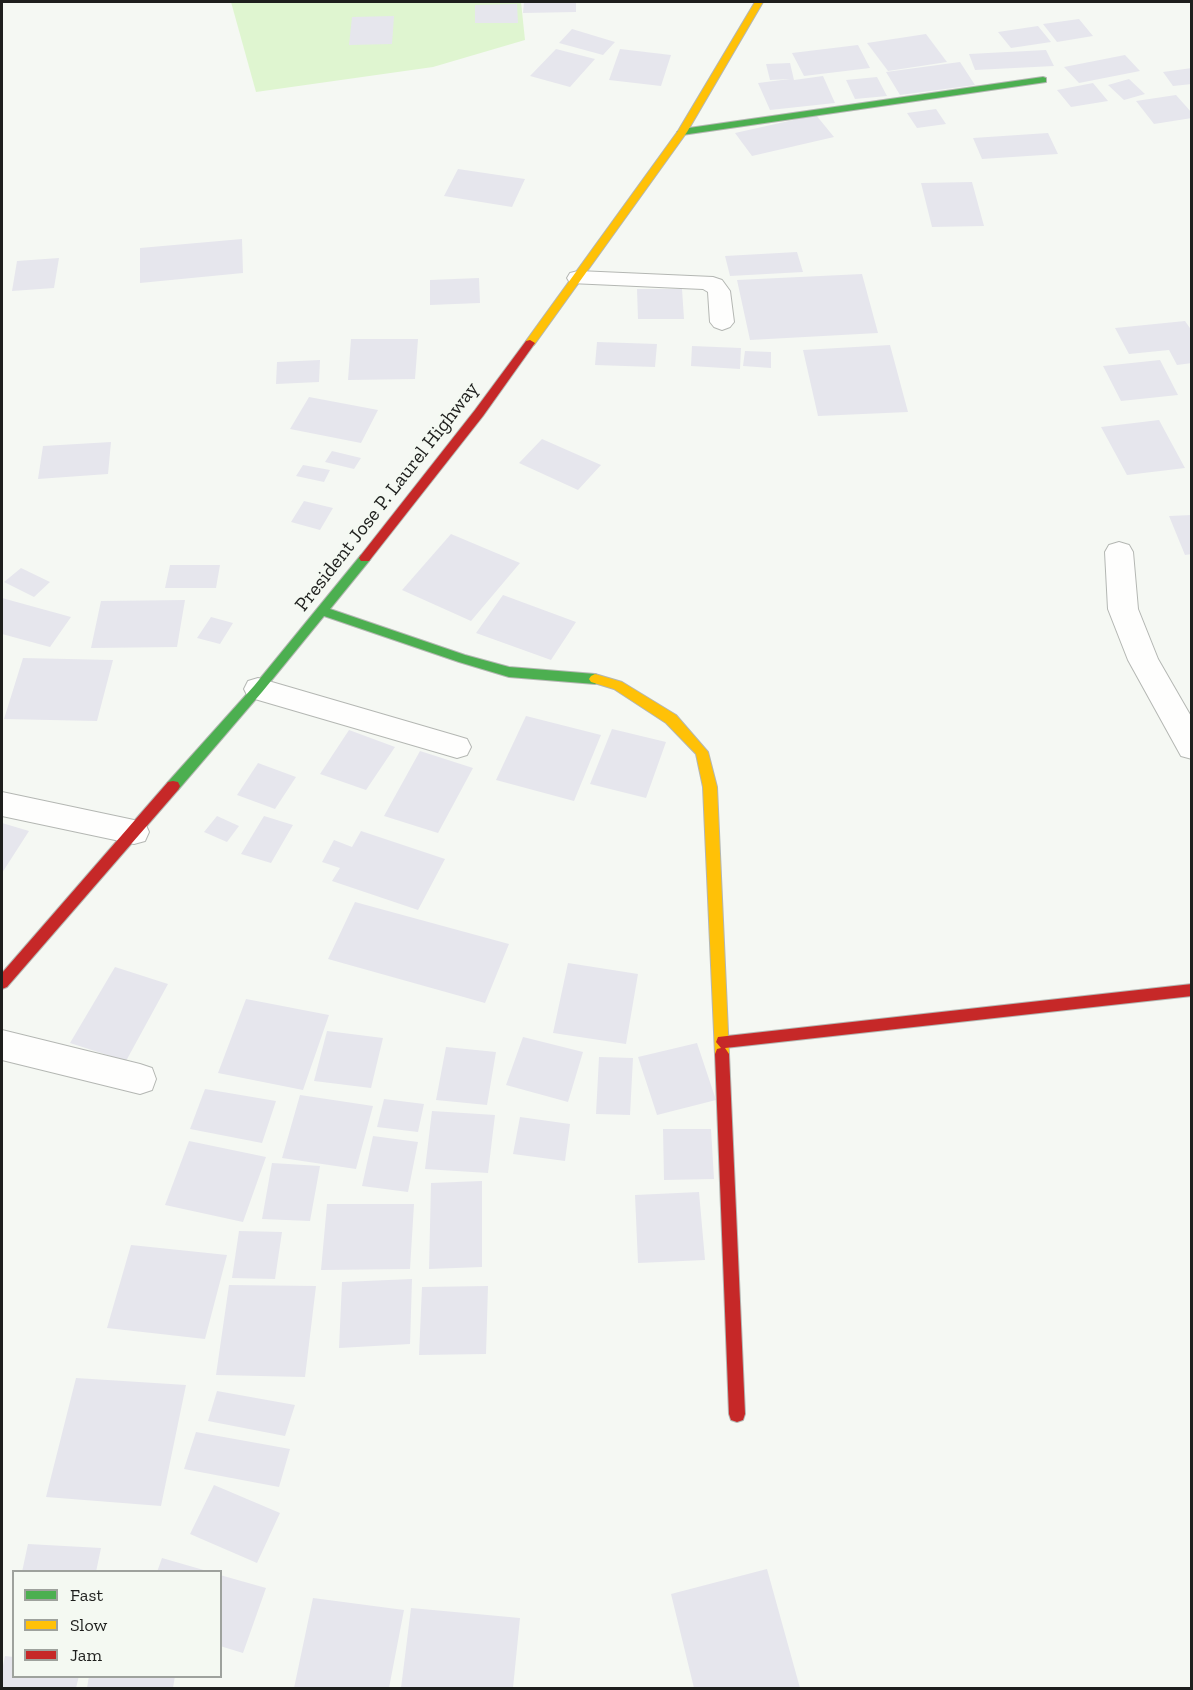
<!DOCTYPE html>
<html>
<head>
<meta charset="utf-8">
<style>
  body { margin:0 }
  #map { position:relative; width:1193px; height:1690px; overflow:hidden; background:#f5f8f3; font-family:"Zilla Slab",serif }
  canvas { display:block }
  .frame { position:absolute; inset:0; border:3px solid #1e1f1d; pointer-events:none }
  .legend { position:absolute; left:12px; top:1570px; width:210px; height:108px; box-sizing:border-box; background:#f4f9f2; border:2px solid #9ea29d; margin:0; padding:8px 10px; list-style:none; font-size:18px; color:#1e1f1d }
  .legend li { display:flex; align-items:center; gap:12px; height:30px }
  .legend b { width:30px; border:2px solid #9ea29d }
</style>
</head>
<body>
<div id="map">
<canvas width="1193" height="1690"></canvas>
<div class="frame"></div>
<ul class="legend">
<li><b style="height:8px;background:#4caf50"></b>Fast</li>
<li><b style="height:8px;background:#ffc107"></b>Slow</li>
<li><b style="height:8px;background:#c62828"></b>Jam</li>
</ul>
</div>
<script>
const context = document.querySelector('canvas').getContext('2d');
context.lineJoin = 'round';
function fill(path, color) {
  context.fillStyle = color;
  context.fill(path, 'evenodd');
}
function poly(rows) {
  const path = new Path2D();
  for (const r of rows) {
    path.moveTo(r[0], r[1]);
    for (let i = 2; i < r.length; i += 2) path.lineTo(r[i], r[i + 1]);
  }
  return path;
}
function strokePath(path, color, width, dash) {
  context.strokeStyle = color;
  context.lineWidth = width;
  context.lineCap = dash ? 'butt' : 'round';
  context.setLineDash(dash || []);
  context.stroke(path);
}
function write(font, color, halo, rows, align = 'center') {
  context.font = font + ' "Zilla Slab",serif';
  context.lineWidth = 5;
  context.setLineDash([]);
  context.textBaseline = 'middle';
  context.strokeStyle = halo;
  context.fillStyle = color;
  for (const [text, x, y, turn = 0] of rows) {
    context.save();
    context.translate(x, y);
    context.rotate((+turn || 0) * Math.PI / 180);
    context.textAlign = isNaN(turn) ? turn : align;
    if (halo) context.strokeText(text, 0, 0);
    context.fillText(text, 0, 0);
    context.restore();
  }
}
const green = poly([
  [231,2,521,2,525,40,433,67,256,92]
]);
const building = poly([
  [524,2,576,2,576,12,523,13],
  [517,4,518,23,475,23,475,5],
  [394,16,392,44,349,45,352,17],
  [1079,19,1093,36,1057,42,1043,24],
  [1038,26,1051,42,1011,48,998,32],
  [572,29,615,42,603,55,559,43],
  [926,34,947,62,888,71,867,43],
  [858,45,870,68,804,76,792,53],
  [556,49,595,59,570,87,530,76],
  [620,49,671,55,661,86,609,80],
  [1046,50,1054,66,975,70,969,54],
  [1125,55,1140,71,1079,83,1064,67],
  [960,62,975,85,900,95,886,72],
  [790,63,794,80,823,76,835,103,770,110,758,83,790,79,770,80,766,64],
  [1192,68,1192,84,1173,86,1163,72],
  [877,77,887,96,855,99,846,80],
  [1129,79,1145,94,1124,100,1108,85],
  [1093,83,1108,101,1071,107,1057,90],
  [1176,95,1192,113,1192,118,1154,124,1136,101],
  [936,109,946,124,917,128,907,113],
  [816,115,834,137,752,156,735,133],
  [1048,133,1058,154,982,159,973,138],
  [458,169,525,179,512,207,444,196],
  [972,182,984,226,932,227,921,183],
  [242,239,243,273,140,283,140,248],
  [797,252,803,272,730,276,725,256],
  [59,258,54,288,12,291,17,261],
  [862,274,878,333,750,340,737,280],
  [479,278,480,303,430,305,430,280],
  [637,289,682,289,684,319,638,319],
  [1185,321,1192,331,1192,363,1177,365,1169,350,1129,354,1115,328],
  [351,339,418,339,415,379,348,380],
  [597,342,657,344,655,367,595,365],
  [890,345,908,412,818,416,803,350],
  [692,346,741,348,740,369,691,366],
  [745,351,771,352,771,368,743,366],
  [320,360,319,382,276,384,277,362],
  [1160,360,1178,395,1121,401,1103,366],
  [309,397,378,410,361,443,290,429],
  [1159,420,1185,468,1127,475,1101,427],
  [542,439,601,465,578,490,519,463],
  [111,442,108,474,38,479,43,446],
  [332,451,361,458,354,469,325,462],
  [303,465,330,470,324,482,296,476],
  [304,501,333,508,320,530,291,522],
  [1192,515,1192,554,1185,555,1169,516],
  [451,534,520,563,471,621,402,590],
  [170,565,220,565,216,588,165,588],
  [21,568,50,582,34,597,4,582],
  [503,595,576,622,551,660,476,633],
  [2,598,71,617,50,647,2,634],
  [185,600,177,647,91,648,101,601],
  [211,617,233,623,220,644,197,638],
  [23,658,113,660,97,721,4,719],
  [526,716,601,735,574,801,496,780],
  [612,729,666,742,646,798,590,784],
  [349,730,395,747,366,790,320,774],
  [420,751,473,768,438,833,384,816],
  [258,763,296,777,275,809,237,795],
  [217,816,239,826,227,842,204,832],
  [264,816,293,825,271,863,241,854],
  [2,823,29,831,2,873],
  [361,831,445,859,418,910,332,881,340,868,322,862,334,840,352,847],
  [355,902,509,944,485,1003,328,959],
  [568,963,638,974,626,1044,553,1033],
  [115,967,168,984,126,1061,70,1043],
  [246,999,329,1015,303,1090,218,1073],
  [327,1031,383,1038,371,1088,314,1081],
  [523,1037,583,1052,568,1102,506,1085],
  [697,1043,716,1100,657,1115,638,1057],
  [446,1047,496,1052,487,1105,436,1100],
  [599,1057,633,1058,630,1115,596,1114],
  [205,1089,276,1101,262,1143,190,1129],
  [300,1095,373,1106,356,1169,282,1158],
  [384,1099,424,1104,418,1132,377,1127],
  [432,1111,495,1115,488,1173,425,1169],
  [520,1117,570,1124,565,1161,513,1154],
  [663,1129,711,1129,714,1179,664,1180],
  [373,1136,418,1142,408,1192,362,1186],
  [189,1141,266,1157,243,1222,165,1205],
  [272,1163,320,1166,310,1221,262,1219],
  [482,1181,482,1267,429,1269,431,1183],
  [699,1192,705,1260,638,1263,635,1195],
  [327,1204,414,1204,410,1269,321,1270],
  [239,1231,282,1232,275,1279,232,1278],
  [131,1245,227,1255,205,1339,107,1328],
  [412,1279,410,1344,339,1348,342,1282],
  [229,1285,316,1286,305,1377,216,1375],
  [488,1286,486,1354,419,1355,422,1287],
  [76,1378,186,1385,161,1506,46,1497],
  [217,1391,295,1405,285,1436,208,1421],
  [196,1432,290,1449,279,1487,184,1469],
  [214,1485,280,1513,257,1563,190,1534],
  [28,1544,101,1548,96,1572,22,1572],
  [162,1558,207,1571,207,1572,157,1572],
  [767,1569,800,1688,694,1688,671,1594],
  [220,1575,266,1588,243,1653,220,1646],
  [313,1598,404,1610,389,1688,294,1688],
  [411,1608,520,1618,513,1688,401,1688],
  [5,1656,14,1657,14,1676,79,1676,76,1688,2,1688,2,1670],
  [89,1676,175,1676,173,1688,87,1688]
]);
const lane = poly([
  [578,271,713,277,722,280,730,291,734,322,730,327,722,330,714,327,710,322,708,292,703,289,570,283,567,278,570,273,578,271],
  [258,678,457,736,467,739,471,747,467,755,457,758,248,697,244,689,248,681,258,678],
  [2,792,134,820,145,823,149,832,145,841,134,844,2,816,2,792],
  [2,1030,140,1064,152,1068,156,1079,152,1090,140,1094,2,1060,2,1030]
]);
const street = poly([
  [1119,542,1129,545,1133,552,1138,609,1158,659,1192,718,1192,759,1181,756,1128,660,1108,609,1105,552,1109,545,1119,542]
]);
const fast = poly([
  [1043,77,1046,78,1046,82,682,135,677,132,682,129,1043,77],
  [365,554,369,555,371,558,369,561,330,609,465,655,509,667,595,674,599,676,601,679,599,682,595,684,509,677,459,662,324,616,262,692,178,790,168,790,166,786,168,782,254,686,361,555,365,554]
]);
const slow = poly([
  [755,2,763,2,687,132,534,345,526,345,526,341,678,131,755,2],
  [595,674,622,682,676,715,708,752,717,787,729,1054,727,1059,722,1061,717,1059,715,1054,703,787,696,754,666,723,614,689,591,682,589,679,591,676,595,674]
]);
const jam = poly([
  [530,340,535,343,483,416,369,561,361,561,359,558,361,555,475,410,526,341,530,340],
  [173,781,178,782,180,786,178,790,7,987,2,989,2,973,168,782,173,781],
  [1192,984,1192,996,725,1048,729,1054,745,1414,743,1420,737,1422,731,1420,729,1414,715,1054,717,1049,721,1048,716,1042,718,1037,1192,984]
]);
const streetNames = [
  ["President Jose P. Laurel Highway",387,497,-52]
];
fill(green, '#dff5d0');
fill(building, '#e6e6ed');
strokePath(lane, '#b4b7b3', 2);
strokePath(street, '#b4b7b3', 2);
strokePath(fast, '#b4b7b3', 2);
strokePath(slow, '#b4b7b3', 2);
strokePath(jam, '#b4b7b3', 2);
fill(lane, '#fefefd');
fill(street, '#fefefd');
fill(fast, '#4caf50');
fill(slow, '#ffc107');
fill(jam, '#c62828');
write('20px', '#1e1f1d', '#f4f9f2', streetNames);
</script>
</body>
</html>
